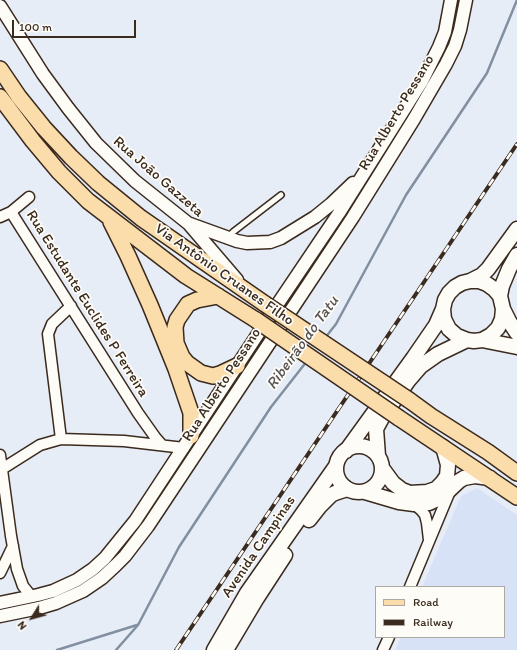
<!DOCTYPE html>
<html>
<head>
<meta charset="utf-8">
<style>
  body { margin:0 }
  #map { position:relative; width:517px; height:650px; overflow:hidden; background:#e7edf7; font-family:Itim,sans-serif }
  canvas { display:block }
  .legend { position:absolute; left:375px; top:586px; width:130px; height:52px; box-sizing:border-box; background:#fdfcf7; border:1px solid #afa8a0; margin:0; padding:5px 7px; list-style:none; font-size:12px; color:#3b2a1e }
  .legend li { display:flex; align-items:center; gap:8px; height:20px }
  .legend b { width:20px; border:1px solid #afa8a0 }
  .north { position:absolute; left:12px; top:598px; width:40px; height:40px; -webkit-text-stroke:3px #fdfcf7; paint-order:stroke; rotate:233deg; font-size:11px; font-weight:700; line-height:16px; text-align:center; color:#3b2a1e }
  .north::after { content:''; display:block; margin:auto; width:14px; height:18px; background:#3b2a1e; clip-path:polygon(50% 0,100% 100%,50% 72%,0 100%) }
  .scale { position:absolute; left:12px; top:20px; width:124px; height:18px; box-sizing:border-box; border:2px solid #3b2a1e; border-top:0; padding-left:5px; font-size:12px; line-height:14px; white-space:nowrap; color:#3b2a1e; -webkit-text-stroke:3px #fdfcf7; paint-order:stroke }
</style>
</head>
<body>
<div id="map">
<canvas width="517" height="650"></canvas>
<ul class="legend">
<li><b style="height:5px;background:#faddab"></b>Road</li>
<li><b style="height:5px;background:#3b2a1e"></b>Railway</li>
</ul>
<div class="north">N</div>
<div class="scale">100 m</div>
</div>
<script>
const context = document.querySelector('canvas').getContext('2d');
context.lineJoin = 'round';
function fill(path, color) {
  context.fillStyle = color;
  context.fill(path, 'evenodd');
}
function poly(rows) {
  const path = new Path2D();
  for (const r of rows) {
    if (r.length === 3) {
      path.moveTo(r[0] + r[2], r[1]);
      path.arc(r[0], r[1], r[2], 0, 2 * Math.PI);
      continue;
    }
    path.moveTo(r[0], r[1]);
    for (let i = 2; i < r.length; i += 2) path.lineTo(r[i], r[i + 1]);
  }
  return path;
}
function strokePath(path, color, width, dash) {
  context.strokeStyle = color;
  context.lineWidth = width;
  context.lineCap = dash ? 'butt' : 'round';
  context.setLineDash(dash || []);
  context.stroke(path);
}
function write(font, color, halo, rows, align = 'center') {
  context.font = font + ' Itim,sans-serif';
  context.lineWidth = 3.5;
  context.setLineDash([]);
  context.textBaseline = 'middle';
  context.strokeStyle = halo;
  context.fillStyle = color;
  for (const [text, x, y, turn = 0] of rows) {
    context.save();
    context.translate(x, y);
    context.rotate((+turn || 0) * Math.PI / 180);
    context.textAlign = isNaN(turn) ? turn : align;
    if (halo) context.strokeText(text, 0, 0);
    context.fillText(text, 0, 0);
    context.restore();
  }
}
const built = poly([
  [477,488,517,515,517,650,395,650,401,637,504,637,504,587,422,587,461,496]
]);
const stream = poly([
  [325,338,336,324,406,195,487,73,517,0],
  [57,650,137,625],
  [116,650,138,625,179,547,271,407,307,361]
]);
const service = poly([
  [228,237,233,232,281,195]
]);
const minor = poly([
  [11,212,138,413,155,437,162,445],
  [0,217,11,212,29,197],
  [61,439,48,334,52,324,71,306],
  [0,455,11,536,17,569,23,586,32,597],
  [2,469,40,445,61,439,124,441,184,448],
  [414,504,421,510,425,515,427,523,429,540],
  [0,573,13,546],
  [410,587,450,491],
  [383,650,389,637]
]);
const tertiary = poly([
  [0,6,43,74,68,108,96,143,135,181,189,224,237,280],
  [190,224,237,241,247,243,270,242,281,238,315,217,331,204,353,183],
  [0,603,38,595,53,591,77,580,93,569,105,558,135,521,275,308,339,213,422,81,439,47,445,32,451,0],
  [0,616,39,608,56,603,83,591,102,578,116,565,125,556,148,526,353,217,414,119,446,64,455,46,460,30,466,0]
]);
const secondary = poly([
  [470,281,482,275,488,269,517,229],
  [500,296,502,286,509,269,517,255],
  [503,309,502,319,498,328,491,335,482,340,474,341,467,340,457,336,449,329,444,319,443,309,445,300,449,293,455,287,462,283,470,281,479,281,487,284,494,289,500,296,503,309,509,321,517,333],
  [482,340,517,347],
  [359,469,23],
  [346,451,414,357,436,325,443,309],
  [378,456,376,429,382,418,408,381,421,366,438,354,467,340],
  [382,468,393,483,402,490,410,493,427,492,436,489,442,483,447,476,448,465,443,447],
  [365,492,399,502,414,504,429,503,442,497,459,481,464,478,475,476,490,478],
  [309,520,320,506,331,495,335,493,347,489],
  [214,650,247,593,336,466],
  [226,650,257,598,285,555]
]);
const primary = poly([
  [0,69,19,97,44,128,71,157,98,183,141,218,265,304],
  [0,97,33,141,59,172,88,201,186,276,256,320],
  [111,222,128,256,150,305,176,369,191,413,191,436],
  [218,296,197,300,188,304,177,320,175,327,176,343,182,357,187,363,201,373,213,376,220,374,237,366],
  [409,400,431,416,488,452,517,473],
  [399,418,517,497]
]);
const rail = poly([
  [176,650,517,144]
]);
const primaryBridge = poly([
  [265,304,409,400],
  [256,320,399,418]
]);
const streetNames = [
  ["Rua Alberto Pessano",397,113,-59],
  ["Rua João Gazzeta",158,177,41],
  ["Via Antônio Cruanes Filho",224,275,35],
  ["Rua Estudante Euclides P Ferreira",87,304,58],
  ["Rua Alberto Pessano",222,385,-57],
  ["Avenida Campinas",259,547,-56]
];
const waterNames = [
  ["Ribeirão do Tatu",303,343,-54]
];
fill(built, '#d8e2f7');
strokePath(stream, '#818fa1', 2.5);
strokePath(service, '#3b2a1e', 8);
strokePath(minor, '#3b2a1e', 13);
strokePath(tertiary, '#3b2a1e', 15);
strokePath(secondary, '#3b2a1e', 17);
strokePath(primary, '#3b2a1e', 18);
strokePath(service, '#fdfcf7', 5);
strokePath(minor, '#fdfcf7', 10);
strokePath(tertiary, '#fdfcf7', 12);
strokePath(secondary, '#fdfcf7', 14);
strokePath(primary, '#faddab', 15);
strokePath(rail, '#3b2a1e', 4);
strokePath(rail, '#fdfcf7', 2.5, [8]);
strokePath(primaryBridge, '#3b2a1e', 18, []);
strokePath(primaryBridge, '#faddab', 15);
write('15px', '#3b2a1e', '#fdfcf7', streetNames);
write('italic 16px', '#585454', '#fdfcf7', waterNames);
</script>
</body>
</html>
